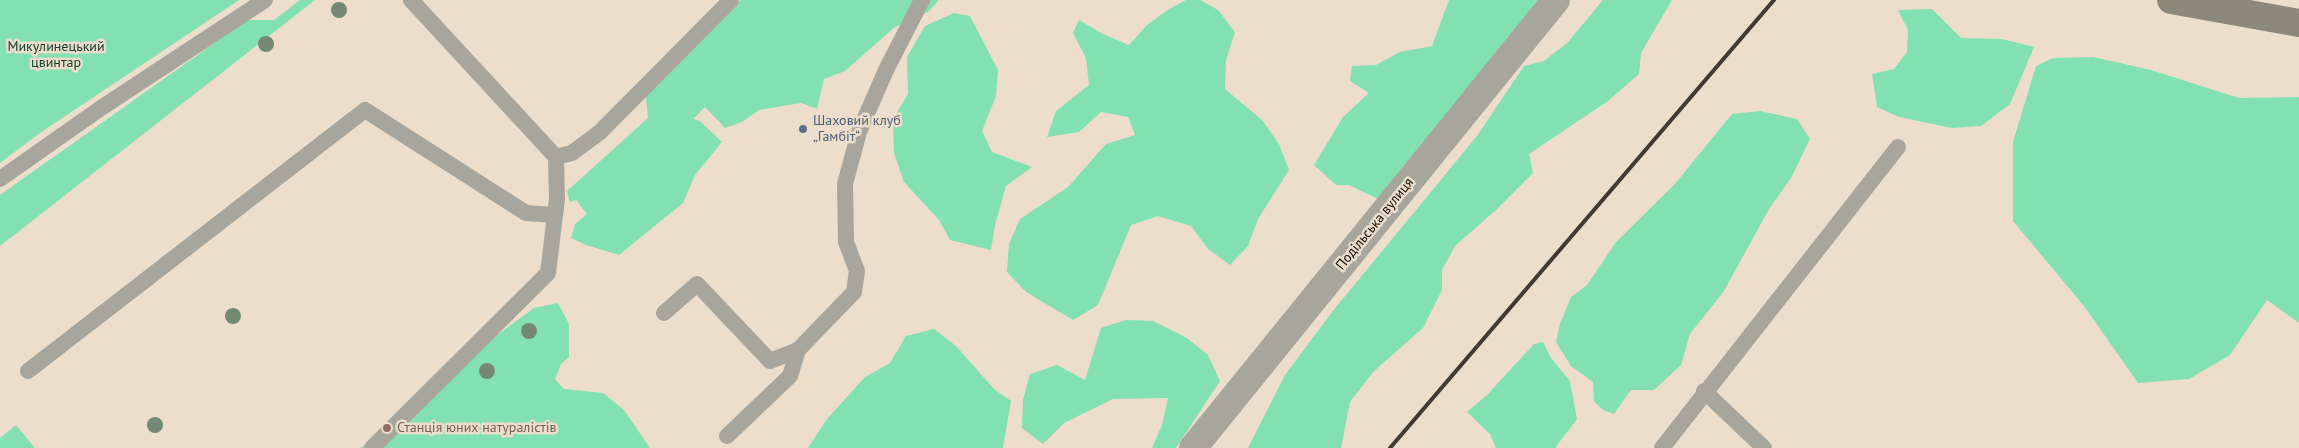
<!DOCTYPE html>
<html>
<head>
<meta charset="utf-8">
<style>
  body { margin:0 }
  canvas { display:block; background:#ecdecb }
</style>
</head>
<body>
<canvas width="2299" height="448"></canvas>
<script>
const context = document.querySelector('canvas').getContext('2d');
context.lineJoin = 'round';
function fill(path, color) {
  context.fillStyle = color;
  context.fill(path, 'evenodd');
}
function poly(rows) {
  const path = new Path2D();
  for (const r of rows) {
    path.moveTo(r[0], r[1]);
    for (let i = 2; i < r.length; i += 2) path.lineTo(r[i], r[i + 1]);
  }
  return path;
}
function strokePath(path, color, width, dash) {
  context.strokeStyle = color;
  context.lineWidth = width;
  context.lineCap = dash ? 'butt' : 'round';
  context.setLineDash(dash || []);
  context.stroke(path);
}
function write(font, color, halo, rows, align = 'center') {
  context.font = font + ' "PT Sans",sans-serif';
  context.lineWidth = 5;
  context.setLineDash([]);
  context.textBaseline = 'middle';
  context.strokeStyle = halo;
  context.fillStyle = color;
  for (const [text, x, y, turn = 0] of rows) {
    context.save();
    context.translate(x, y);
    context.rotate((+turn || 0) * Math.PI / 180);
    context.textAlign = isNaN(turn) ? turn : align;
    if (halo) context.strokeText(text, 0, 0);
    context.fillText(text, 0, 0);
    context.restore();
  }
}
const green = poly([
  [0,0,239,0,37,135,0,163],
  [300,0,315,0,0,246,0,195,247,20,274,20],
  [741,0,939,0,928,12,895,27,845,71,824,79,817,109,801,103,759,110,742,122,725,128,705,107,693,119,700,121,722,142,695,175,683,203,619,255,586,245,571,238,575,224,587,214,576,200,570,202,567,191,648,118,646,99,648,89],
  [1186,0,1200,0,1218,10,1235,32,1226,60,1225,89,1262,120,1279,144,1289,170,1258,219,1248,246,1230,265,1208,249,1191,226,1158,216,1131,225,1098,305,1073,320,1026,292,1007,272,1009,244,1020,219,1068,187,1106,144,1135,135,1128,117,1101,112,1079,132,1047,137,1056,111,1089,85,1086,58,1073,33,1079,20,1103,34,1129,45,1147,25,1169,9],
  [1449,0,1542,0,1382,201,1349,185,1336,185,1314,165,1343,117,1369,93,1350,81,1352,66,1376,65,1400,52,1432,46],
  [1603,0,1672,0,1641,53,1639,74,1608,101,1529,154,1533,173,1496,210,1455,246,1442,270,1442,290,1423,328,1373,372,1350,402,1341,448,1248,448,1285,375,1332,312,1477,136,1524,66,1544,61,1568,42],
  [1932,9,1961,38,2002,39,2034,47,2010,104,1981,126,1952,128,1899,117,1877,107,1872,74,1894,69,1907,52,1908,30,1898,10],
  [954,13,970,16,998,70,996,96,982,131,992,152,1032,167,1006,186,995,225,991,250,950,240,939,220,904,182,894,153,893,119,908,94,907,57,925,26],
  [2093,57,2151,70,2239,98,2299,97,2299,323,2267,300,2230,355,2189,379,2138,383,2084,306,2013,221,2013,142,2036,66,2053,58],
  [1760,111,1797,119,1810,139,1791,178,1769,209,1724,291,1690,334,1681,365,1654,390,1631,390,1614,414,1603,410,1594,401,1593,382,1571,366,1556,342,1560,324,1571,297,1587,285,1616,242,1674,185,1732,114],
  [558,303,569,324,569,357,561,364,555,379,564,389,603,393,624,410,650,448,361,448,379,434,414,418,427,402,489,341,534,308],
  [1126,320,1153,321,1187,338,1208,355,1220,381,1176,448,1152,448,1162,425,1168,398,1113,399,1064,423,1043,444,1022,428,1023,400,1030,374,1057,365,1085,380,1101,328],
  [934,329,956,346,994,389,1011,401,1003,448,808,448,827,419,865,377,890,363,906,336],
  [1543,342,1551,358,1570,381,1577,419,1555,448,1496,448,1490,434,1467,412,1487,395,1534,344],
  [16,425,35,448,0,448,0,438]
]);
const service = poly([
  [411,0,556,157,572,153,600,132,731,0],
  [0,179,101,108,265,0],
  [664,313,697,284,770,361,798,350,854,292,857,271,846,242,845,184,859,132,886,70,922,0],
  [28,371,365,110,526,213,555,215],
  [1704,391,1764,448],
  [727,436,790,376,798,350],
  [372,448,548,273,557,199,556,157],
  [1662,448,1898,147]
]);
const minor = poly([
  [1193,448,1556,0]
]);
const secondary = poly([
  [2171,0,2299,23]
]);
const rail = poly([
  [1390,448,1774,0]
]);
const trees = [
  [339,10],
  [266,44],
  [233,316],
  [529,331],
  [487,371],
  [155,425]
];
const markers = [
  [803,129,5,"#5c6f8a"],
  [387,428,5,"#8d6e63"]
];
const parkNames = [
  ["Микулинецький",56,47],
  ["цвинтар",56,63]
];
const serviceNames = [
  ["Шаховий клуб",813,121],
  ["„Гамбіт“",813,137]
];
const streetNames = [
  ["Подільська вулиця",1375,224,-51]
];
const educationNames = [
  ["Станція юних натуралістів",397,428]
];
fill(green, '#83e0b0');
strokePath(service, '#a7a59c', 16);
strokePath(minor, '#a7a59c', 28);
strokePath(secondary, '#8c897b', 28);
strokePath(rail, '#423b33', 4);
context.fillStyle = '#758874';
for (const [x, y] of trees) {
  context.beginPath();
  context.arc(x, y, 8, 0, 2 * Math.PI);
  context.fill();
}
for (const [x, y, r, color] of markers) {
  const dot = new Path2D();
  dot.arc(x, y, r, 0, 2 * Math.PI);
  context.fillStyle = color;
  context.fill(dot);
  strokePath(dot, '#ecdecb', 2);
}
write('14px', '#14412c', '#ecdecb', parkNames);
write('14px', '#4e5e75', '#ecdecb', serviceNames, 'left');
write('14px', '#120e08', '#ecdecb', streetNames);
write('14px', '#785e54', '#ecdecb', educationNames, 'left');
</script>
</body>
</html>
